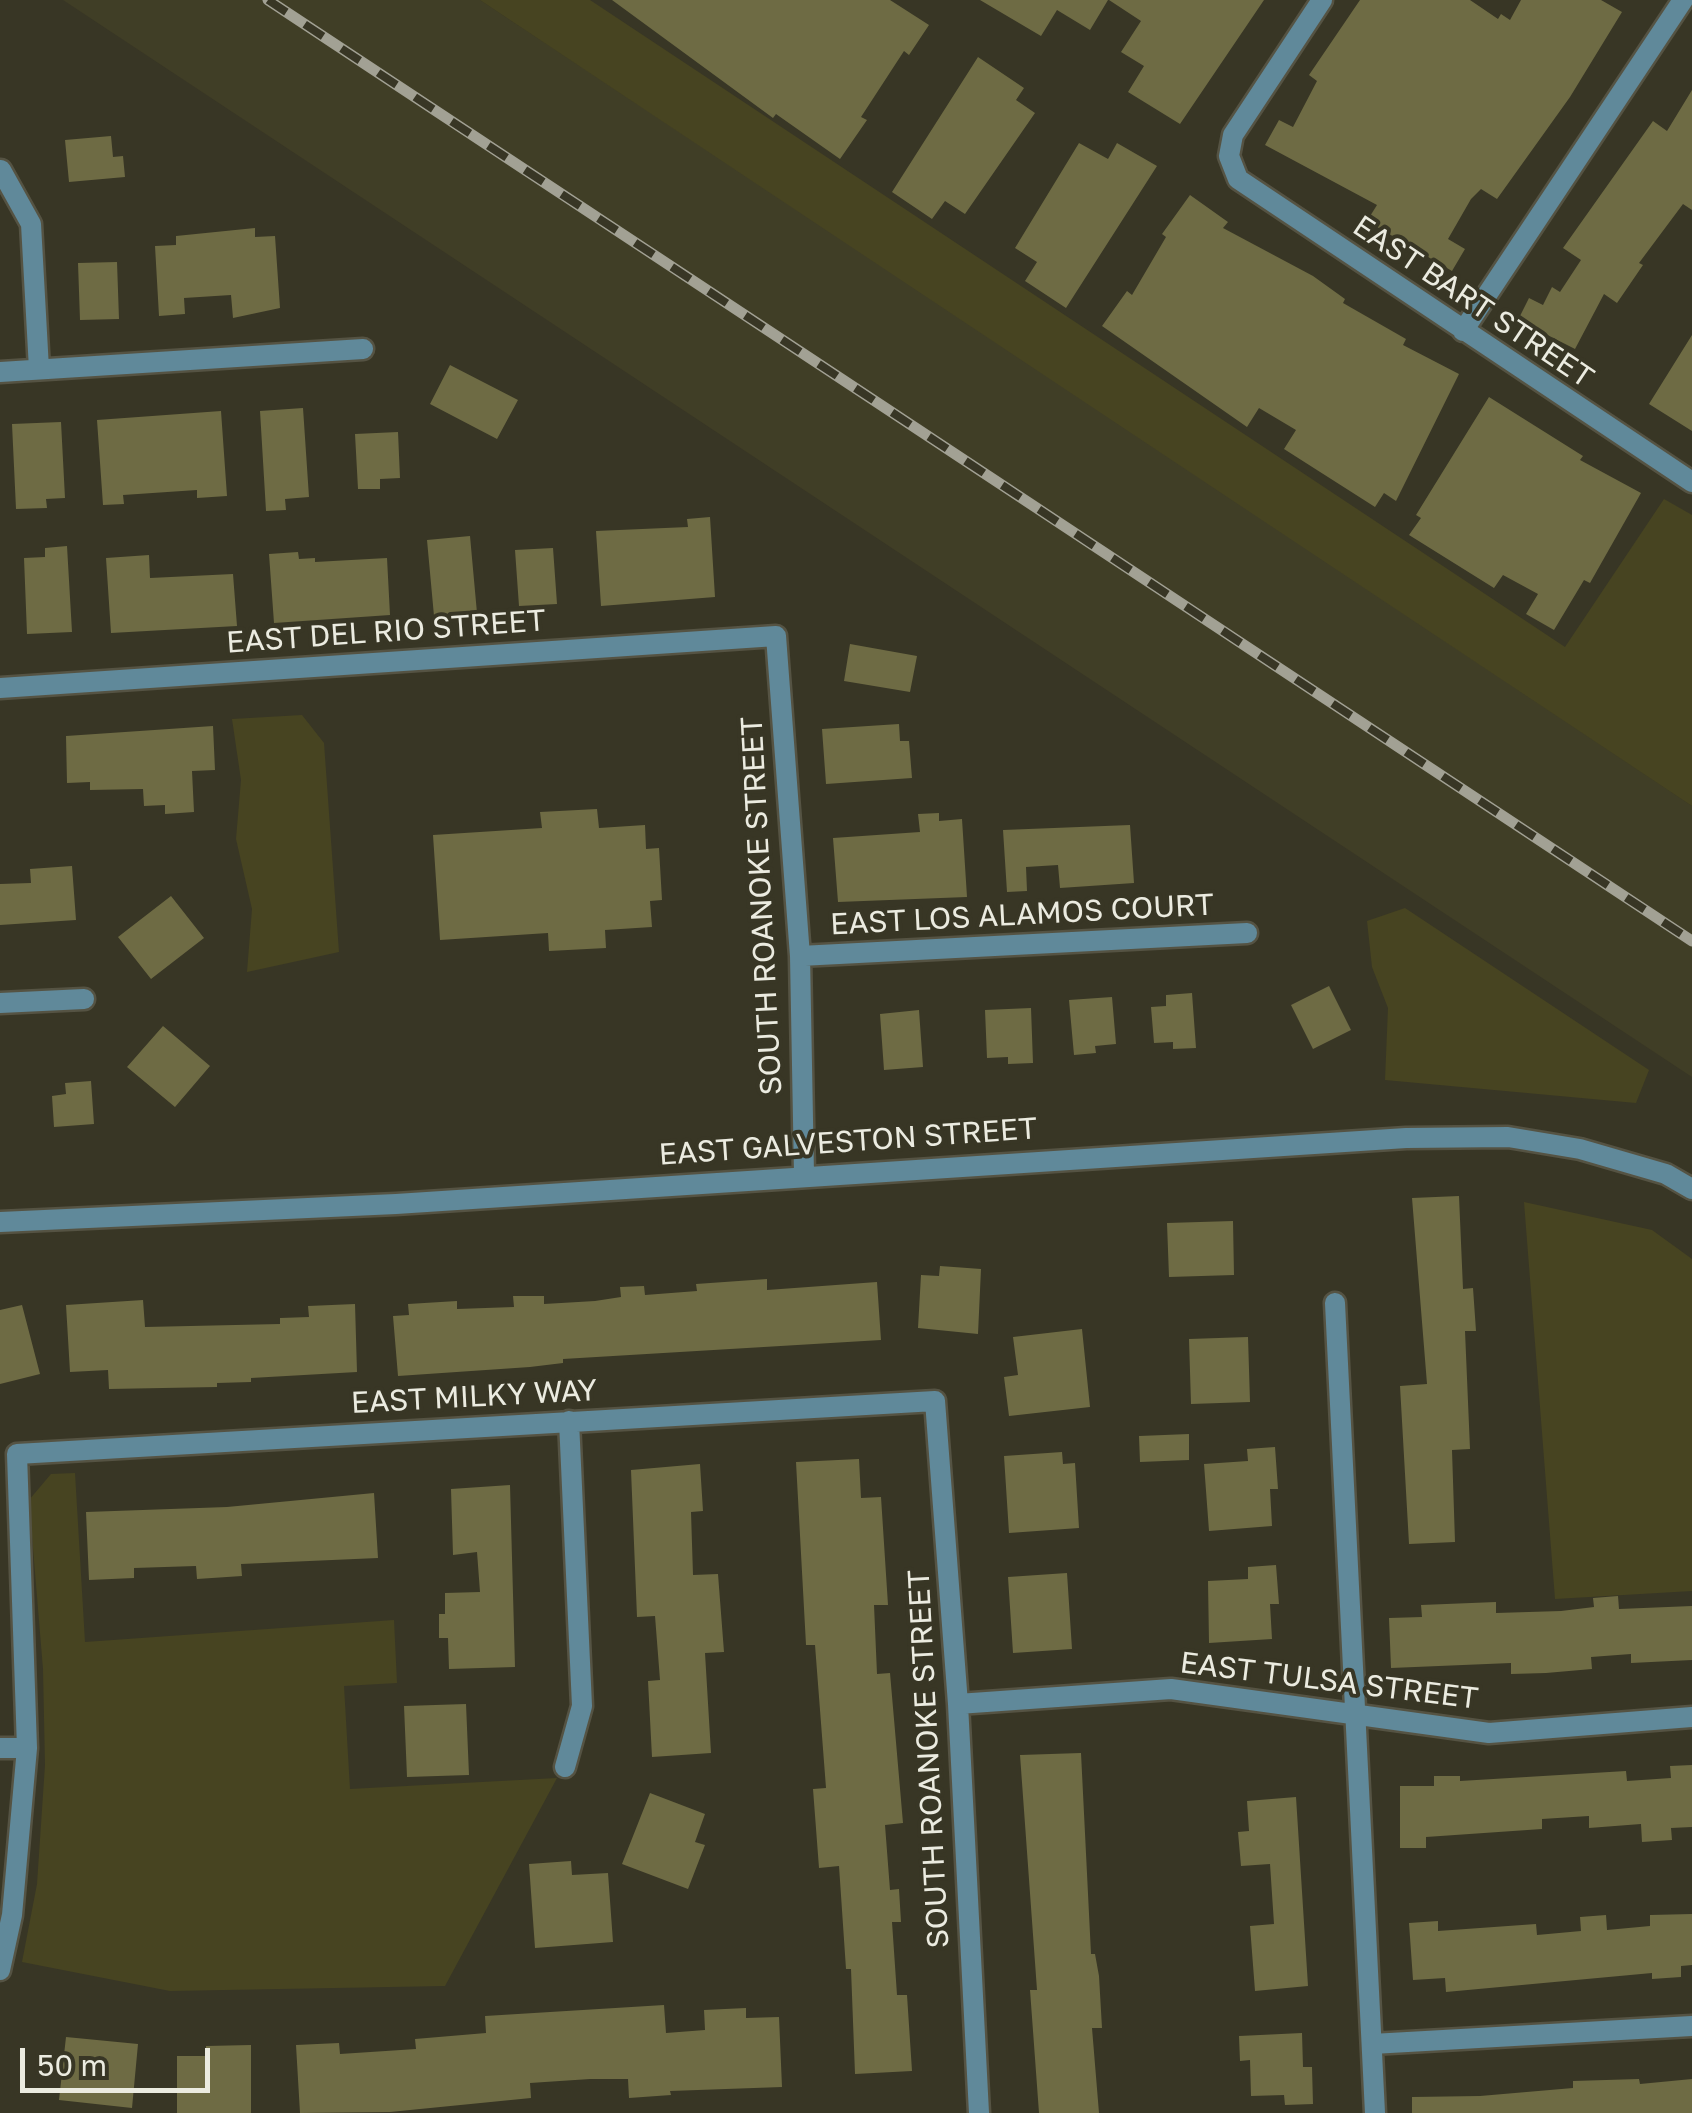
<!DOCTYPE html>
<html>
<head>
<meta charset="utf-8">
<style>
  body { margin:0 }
  #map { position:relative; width:1692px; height:2113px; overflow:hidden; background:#383625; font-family:"Golos Text",sans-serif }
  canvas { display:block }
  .scale { position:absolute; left:20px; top:2048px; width:190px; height:45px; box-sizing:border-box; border:5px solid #ebebe0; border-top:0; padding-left:12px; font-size:30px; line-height:35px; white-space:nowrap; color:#ebebe0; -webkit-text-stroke:8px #383625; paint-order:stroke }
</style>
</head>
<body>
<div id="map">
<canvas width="1692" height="2113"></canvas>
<div class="scale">50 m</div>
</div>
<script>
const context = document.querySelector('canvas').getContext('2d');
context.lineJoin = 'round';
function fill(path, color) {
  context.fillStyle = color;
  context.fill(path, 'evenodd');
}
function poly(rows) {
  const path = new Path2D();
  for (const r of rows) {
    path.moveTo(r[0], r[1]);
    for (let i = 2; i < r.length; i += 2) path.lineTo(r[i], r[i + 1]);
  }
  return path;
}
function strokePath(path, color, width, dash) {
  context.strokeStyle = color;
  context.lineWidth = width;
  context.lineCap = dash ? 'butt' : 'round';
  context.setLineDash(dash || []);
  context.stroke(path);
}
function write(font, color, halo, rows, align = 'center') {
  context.font = font + ' "Golos Text",sans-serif';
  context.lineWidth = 8;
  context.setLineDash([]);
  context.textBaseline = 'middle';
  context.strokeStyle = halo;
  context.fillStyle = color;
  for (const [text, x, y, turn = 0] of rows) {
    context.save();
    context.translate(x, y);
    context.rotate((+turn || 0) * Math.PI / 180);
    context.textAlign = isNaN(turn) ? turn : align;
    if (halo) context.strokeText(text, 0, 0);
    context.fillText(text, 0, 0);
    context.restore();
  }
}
const built = poly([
  [63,0,480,0,1040,370,1692,806,1692,1077]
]);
const green = poly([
  [480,0,590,0,1565,647,1664,499,1692,515,1692,806],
  [302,715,324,743,339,952,247,972,252,909,236,839,241,780,232,719],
  [1405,908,1649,1070,1636,1103,1385,1080,1388,1008,1372,967,1367,921],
  [1524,1202,1652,1230,1692,1259,1692,1591,1555,1599],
  [75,1473,85,1642,394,1620,397,1683,344,1686,350,1789,557,1778,445,1986,170,1991,22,1962,37,1884,45,1765,43,1669,29,1500,51,1474]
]);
const building = poly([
  [612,0,890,0,929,25,909,55,904,51,861,117,867,120,840,159,776,114,773,118],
  [980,0,1108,0,1090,30,1057,10,1041,36],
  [1109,0,1264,0,1180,124,1128,92,1144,66,1121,52,1141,21],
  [1360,0,1470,0,1498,19,1501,14,1510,20,1521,0,1601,0,1622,12,1570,97,1497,199,1481,189,1471,199,1448,239,1465,249,1452,271,1367,221,1377,205,1265,145,1279,120,1293,127,1317,81,1309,75],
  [978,57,1024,88,1016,100,1035,113,965,214,945,201,932,219,892,192],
  [1692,90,1692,210,1683,204,1639,263,1643,265,1617,303,1604,294,1575,349,1518,320,1529,298,1543,305,1552,287,1560,292,1581,260,1563,248,1653,121,1667,131],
  [111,136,113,157,123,156,125,177,69,182,65,140],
  [1079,143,1108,159,1117,143,1157,166,1066,308,1025,281,1037,262,1015,248],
  [1190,195,1228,222,1223,228,1313,276,1345,299,1343,303,1406,339,1403,345,1459,374,1396,501,1384,493,1375,507,1284,449,1296,430,1259,408,1247,427,1102,326,1127,291,1132,295,1166,237,1162,234],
  [255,228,255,237,275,236,280,308,233,318,231,295,184,298,185,314,159,316,155,246,176,245,176,236],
  [117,262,119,319,80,320,78,263],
  [1692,335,1692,431,1649,404],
  [450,365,518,400,497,439,430,404],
  [1489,397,1583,456,1580,460,1641,493,1590,583,1584,580,1554,630,1526,614,1538,594,1503,575,1494,588,1409,535,1421,518,1416,515],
  [303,408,309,497,285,499,286,510,266,511,260,411],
  [221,411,227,496,197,498,197,490,123,495,124,504,103,505,97,420],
  [61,422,65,498,46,499,47,508,16,509,12,424],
  [398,432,400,478,380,479,380,489,358,489,355,434],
  [710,517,715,597,601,606,596,531,688,527,687,519],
  [470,536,477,613,434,616,427,540],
  [67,546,72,632,27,634,24,558,45,557,45,548],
  [553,548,557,604,519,606,515,550],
  [298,552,299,559,315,558,315,562,387,558,390,615,274,623,269,554],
  [149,555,150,578,233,574,237,626,111,633,106,558],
  [850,644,917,656,910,692,844,681],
  [899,724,900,741,909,741,912,778,826,784,822,729],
  [213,726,215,770,192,771,194,812,165,814,165,805,144,806,143,789,90,790,90,782,67,783,66,736],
  [597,809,599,828,645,825,646,849,659,848,662,900,650,901,652,927,605,930,606,948,549,951,548,933,440,940,433,835,542,828,540,812],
  [939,813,939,821,962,819,967,897,838,902,833,838,920,832,918,814],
  [1130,825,1134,883,1060,888,1058,865,1026,867,1027,891,1007,892,1003,830],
  [72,866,76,920,0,925,0,884,31,883,30,869],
  [171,896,204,938,151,979,118,937],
  [1329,986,1351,1030,1313,1049,1291,1005],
  [1192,993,1196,1048,1173,1049,1173,1042,1154,1043,1151,1007,1166,1006,1166,995],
  [1112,997,1116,1044,1095,1046,1096,1053,1074,1055,1069,1000],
  [1031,1008,1033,1063,1008,1064,1008,1057,987,1058,985,1010],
  [919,1010,923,1067,884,1070,880,1014],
  [163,1026,210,1066,175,1107,127,1067],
  [91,1081,94,1124,54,1127,52,1096,66,1094,65,1083],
  [1459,1196,1463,1289,1473,1288,1476,1331,1465,1331,1470,1449,1452,1450,1455,1542,1409,1544,1400,1386,1427,1384,1412,1198],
  [1233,1221,1234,1275,1169,1277,1167,1223],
  [940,1266,981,1269,978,1334,918,1328,921,1275,939,1276],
  [767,1279,767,1290,877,1282,881,1340,563,1359,563,1363,530,1367,398,1376,393,1316,409,1315,408,1304,457,1301,457,1309,514,1307,513,1296,544,1296,544,1304,595,1301,621,1297,620,1287,644,1286,645,1295,697,1291,696,1284],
  [143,1300,145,1327,280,1324,280,1318,309,1317,308,1306,355,1304,357,1372,251,1378,251,1382,217,1383,217,1387,109,1389,108,1370,70,1372,66,1305],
  [22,1305,40,1374,0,1384,0,1310],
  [1082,1329,1090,1407,1009,1416,1004,1377,1018,1375,1013,1337],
  [1248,1337,1250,1402,1191,1404,1189,1339],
  [1189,1434,1189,1460,1140,1462,1139,1436],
  [1275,1447,1278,1489,1270,1489,1272,1526,1209,1531,1204,1464,1248,1461,1247,1449],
  [1062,1452,1063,1464,1075,1463,1079,1528,1009,1533,1004,1456],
  [859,1459,861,1498,881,1497,888,1605,874,1605,877,1674,890,1673,903,1823,885,1825,890,1890,899,1889,901,1922,892,1922,897,1995,907,1995,912,2071,855,2074,851,1969,846,1969,839,1866,819,1868,813,1789,826,1788,815,1645,806,1645,796,1462],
  [700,1464,703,1511,691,1512,693,1575,718,1574,724,1652,705,1653,711,1753,652,1757,648,1681,660,1680,655,1616,637,1617,631,1470],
  [510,1485,515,1667,449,1669,448,1638,439,1638,439,1614,445,1614,445,1593,480,1592,477,1552,453,1555,451,1489],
  [374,1493,378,1558,241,1564,242,1576,197,1579,196,1566,134,1568,134,1578,89,1580,86,1512,227,1507],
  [1276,1565,1279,1604,1270,1604,1272,1639,1209,1643,1208,1581,1248,1579,1248,1567],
  [1067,1573,1072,1649,1013,1653,1008,1577],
  [1618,1596,1619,1609,1692,1606,1692,1660,1631,1663,1631,1654,1591,1657,1592,1669,1546,1673,1511,1674,1511,1663,1391,1668,1389,1618,1422,1617,1421,1605,1496,1602,1496,1613,1561,1611,1594,1607,1593,1598],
  [466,1704,469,1775,407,1777,404,1706],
  [1081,1753,1091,1954,1095,1954,1099,1976,1102,2028,1092,2028,1099,2113,1039,2113,1030,1990,1037,1990,1020,1755],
  [1692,1765,1692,1827,1671,1828,1672,1840,1642,1842,1641,1824,1589,1828,1589,1816,1542,1819,1542,1829,1426,1837,1426,1848,1400,1848,1400,1786,1434,1786,1434,1776,1460,1776,1460,1781,1626,1771,1627,1781,1671,1778,1670,1766],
  [650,1793,705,1814,695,1842,705,1845,688,1889,622,1864],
  [1296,1797,1308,1986,1255,1991,1250,1926,1274,1924,1270,1864,1241,1866,1238,1832,1249,1831,1247,1801],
  [571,1861,572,1875,608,1873,613,1942,535,1948,529,1864],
  [1692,1914,1692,1965,1681,1966,1681,1977,1652,1979,1652,1973,1446,1992,1445,1978,1413,1980,1409,1923,1438,1921,1438,1931,1536,1924,1537,1935,1581,1931,1580,1917,1606,1915,1607,1930,1650,1926,1650,1915],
  [664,2005,666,2033,705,2030,704,2010,746,2008,746,2018,779,2017,782,2087,670,2091,671,2095,629,2098,628,2079,590,2079,530,2083,531,2098,390,2112,300,2113,296,2045,339,2043,340,2054,416,2049,415,2039,486,2033,485,2016],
  [1302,2033,1303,2067,1312,2067,1313,2104,1285,2105,1284,2095,1251,2096,1250,2060,1240,2061,1239,2036],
  [66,2037,138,2044,132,2108,59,2100],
  [251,2045,251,2113,177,2113,177,2056,206,2056,206,2046],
  [1639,2079,1640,2084,1692,2079,1692,2113,1412,2113,1412,2097,1480,2096,1573,2088,1573,2081]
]);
const street = poly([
  [1322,0,1233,135,1229,156,1238,179,1692,482],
  [1,170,31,224,39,369],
  [1463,331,1683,0],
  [0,372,363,349],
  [0,688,776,636,800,956,804,1174],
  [800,956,1247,933],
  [0,1003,84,999],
  [0,1222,396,1204,1406,1138,1508,1137,1580,1149,1666,1174,1692,1189],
  [1335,1303,1375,2113],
  [958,1704,1171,1689,1489,1733,1692,1717],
  [0,1748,27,1748],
  [565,1767,582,1706,569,1421],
  [0,1970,12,1915,27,1748,17,1454,935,1401,958,1704,979,2113],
  [1372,2044,1692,2026]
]);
const rail = poly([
  [268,0,1692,941]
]);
const streetNames = [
  ["EAST BART STREET",1473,302,34],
  ["EAST DEL RIO STREET",386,632,-4],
  ["SOUTH ROANOKE STREET",762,906,-93],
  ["EAST LOS ALAMOS COURT",1022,915,-3],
  ["EAST GALVESTON STREET",848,1142,-4],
  ["EAST MILKY WAY",474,1397,-3],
  ["EAST TULSA STREET",1329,1681,7],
  ["SOUTH ROANOKE STREET",929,1759,-93]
];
fill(built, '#403e26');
fill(green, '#474421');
fill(building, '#6e6b44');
strokePath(street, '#555343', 25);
strokePath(street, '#60899a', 20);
strokePath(rail, '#a2a194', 11);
strokePath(rail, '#383625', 8, [22]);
write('30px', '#ebebe0', '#383625', streetNames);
</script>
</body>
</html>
